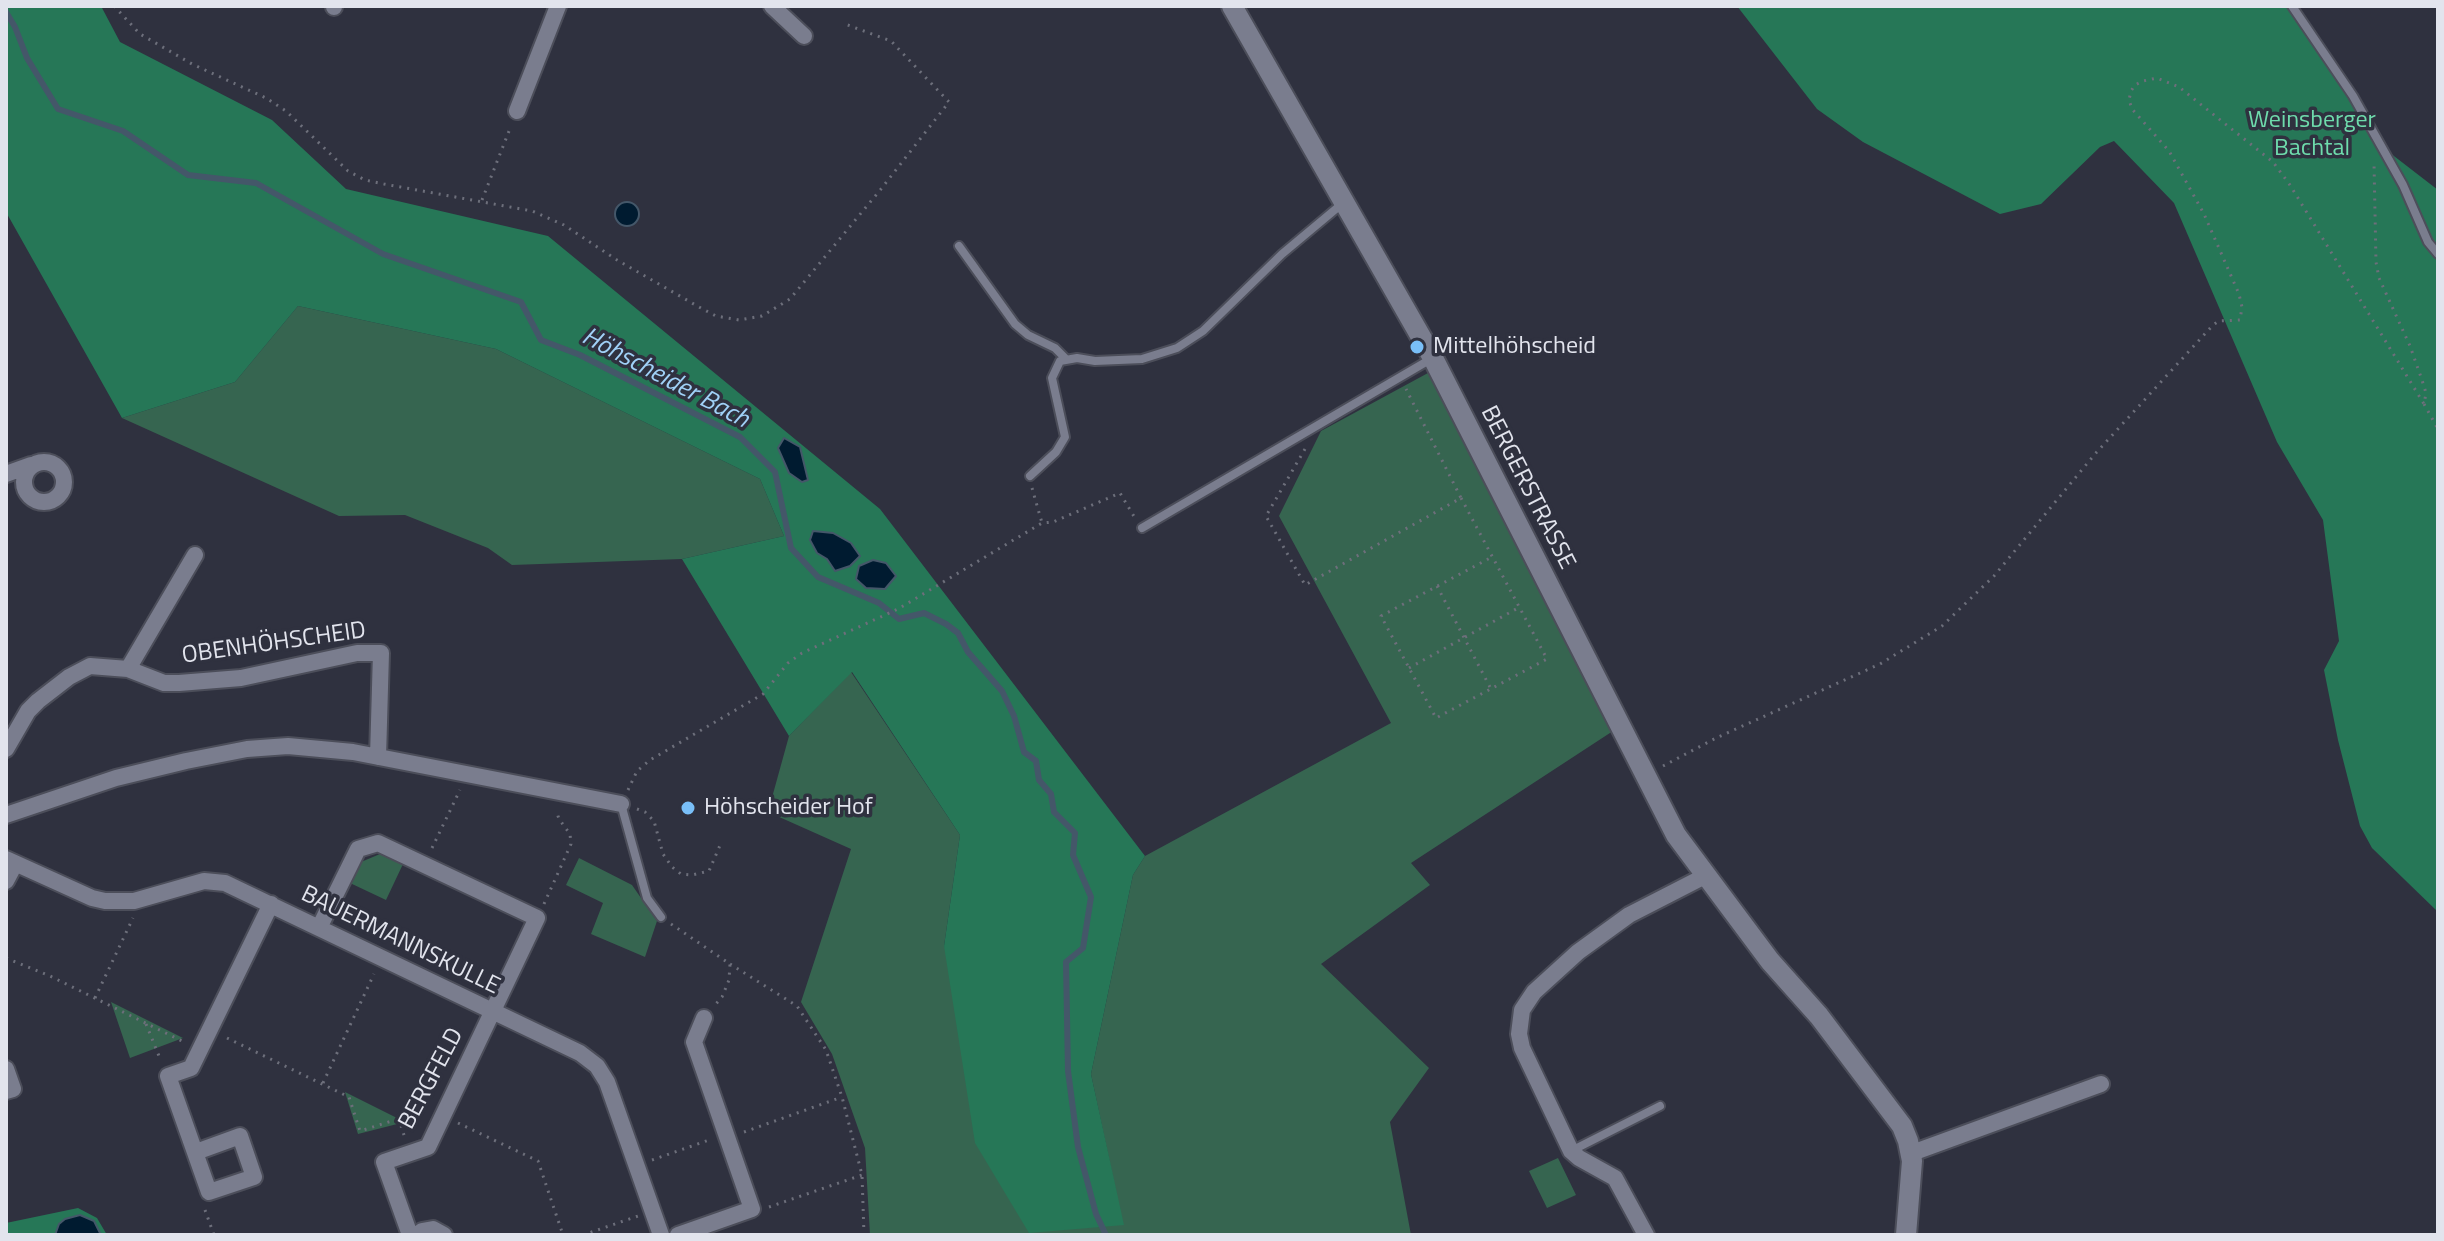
<!DOCTYPE html>
<html>
<head>
<meta charset="utf-8">
<style>
  body { margin:0 }
  #map { position:relative; width:2444px; height:1241px; overflow:hidden; background:#2f313f; font-family:"Titillium Web",sans-serif }
  canvas { display:block }
  .frame { position:absolute; inset:0; border:8px solid #e2e4ed; pointer-events:none }
</style>
</head>
<body>
<div id="map">
<canvas width="2444" height="1241"></canvas>
<div class="frame"></div>
</div>
<script>
const context = document.querySelector('canvas').getContext('2d');
context.lineJoin = 'round';
function fill(path, color) {
  context.fillStyle = color;
  context.fill(path, 'evenodd');
}
function poly(rows) {
  const path = new Path2D();
  for (const r of rows) {
    if (r.length === 3) {
      path.moveTo(r[0] + r[2], r[1]);
      path.arc(r[0], r[1], r[2], 0, 2 * Math.PI);
      continue;
    }
    path.moveTo(r[0], r[1]);
    for (let i = 2; i < r.length; i += 2) path.lineTo(r[i], r[i + 1]);
  }
  return path;
}
function strokePath(path, color, width, dash) {
  context.strokeStyle = color;
  context.lineWidth = width;
  context.lineCap = dash ? 'butt' : 'round';
  context.setLineDash(dash || []);
  context.stroke(path);
}
function write(font, color, halo, rows, align = 'center') {
  context.font = font + ' "Titillium Web",sans-serif';
  context.lineWidth = 7;
  context.setLineDash([]);
  context.textBaseline = 'middle';
  context.strokeStyle = halo;
  context.fillStyle = color;
  for (const [text, x, y, turn = 0] of rows) {
    context.save();
    context.translate(x, y);
    context.rotate((+turn || 0) * Math.PI / 180);
    context.textAlign = isNaN(turn) ? turn : align;
    if (halo) context.strokeText(text, 0, 0);
    context.fillText(text, 0, 0);
    context.restore();
  }
}
const green = poly([
  [298,306,496,349,760,479,784,536,682,559,512,565,488,548,405,515,339,516,122,418,235,382],
  [1428,373,1613,731,1411,863,1430,885,1321,964,1429,1068,1390,1122,1411,1235,870,1235,865,1148,832,1054,801,1002,851,849,768,812,789,736,851,672,960,835,944,946,1123,1225,1091,1074,1133,875,1145,856,1391,723,1279,516,1321,431],
  [380,854,403,864,386,900,350,883,361,862],
  [579,858,632,885,657,921,645,957,591,934,603,903,566,885],
  [111,1002,183,1038,130,1058],
  [345,1092,405,1122,358,1134],
  [1558,1158,1576,1195,1547,1208,1529,1171]
]);
const forest = poly([
  [6,6,101,6,120,42,272,120,346,189,548,236,880,509,1145,856,1133,875,1091,1074,1124,1225,1029,1233,975,1143,944,946,960,835,852,672,789,736,682,559,784,536,760,479,496,349,298,306,235,382,122,418,6,212],
  [1737,6,2287,6,2381,146,2438,190,2438,912,2372,848,2360,826,2338,740,2324,670,2339,641,2323,520,2277,442,2174,203,2114,141,2100,147,2041,204,2000,214,1863,142,1817,109],
  [78,1208,97,1218,107,1235,6,1235,6,1223]
]);
const water = poly([
  [627,214,12],
  [784,438,800,447,808,480,802,482,789,473,778,448,784,438],
  [813,531,833,533,851,543,860,556,850,566,835,571,827,559,817,553,810,540,813,531],
  [873,560,886,563,896,576,885,589,866,588,856,579,859,566,873,560],
  [80,1215,94,1221,101,1235,55,1235,59,1224,65,1219,80,1215]
]);
const stream = poly([
  [6,12,15,27,27,58,58,109,123,131,188,175,256,183,383,254,521,302,541,340,580,355,740,437,775,472,791,548,818,577,879,603,899,619,924,613,946,624,958,633,968,652,1002,691,1014,716,1024,752,1036,761,1039,780,1051,794,1054,812,1075,833,1073,855,1091,897,1083,948,1066,962,1068,1071,1078,1147,1096,1214,1106,1235]
]);
const path = poly([
  [114,6,140,34,192,64,266,98,286,111,348,171,365,180,384,184,532,211,564,225,617,260,699,307,716,316,739,320,762,316,790,299,881,189,949,102,891,41,845,24],
  [482,200,511,126],
  [2424,404,2438,429],
  [1305,449,1266,516,1305,585,1461,498,1406,389],
  [1032,488,1042,523],
  [1461,498,1547,659,1436,718,1381,616,1492,557],
  [1437,586,1491,689],
  [1409,668,1518,608],
  [1663,766,1716,738,1880,664,1942,626,1994,576,2095,454,2213,325,2219,321,2240,320,2242,307,2239,294,2204,214,2169,151,2132,109,2129,100,2131,91,2135,85,2143,81,2157,78,2179,87,2273,162,2290,185,2424,404,2426,393,2422,380,2410,346,2379,278,2376,262,2374,163],
  [628,790,637,771,650,760,763,694,788,663,802,653,898,609,1042,523,1053,522,1120,493,1135,518],
  [637,809,645,812,654,821,663,854,672,867,681,874,692,875,709,871,721,843],
  [432,848,460,790],
  [544,904,571,844,570,834,559,819,556,810],
  [671,924,730,964,729,980,722,997,715,1005],
  [6,958,50,976,186,1043],
  [730,964,797,1006,826,1050,842,1097,862,1175,864,1235],
  [95,998,133,918],
  [146,1024,161,1061],
  [227,1038,349,1097,360,1131,395,1120,401,1126,405,1138],
  [323,1083,374,974],
  [458,1123,538,1161,563,1235],
  [744,1132,842,1097],
  [652,1160,709,1140],
  [769,1207,862,1175],
  [205,1210,214,1235],
  [583,1235,638,1216]
]);
const service = poly([
  [2292,6,2353,96,2403,185,2428,242,2438,254],
  [959,246,1015,324,1028,335,1055,348,1066,359],
  [1030,476,1056,452,1065,437,1052,378,1060,361,1077,358,1095,361,1142,359,1177,348,1203,331,1282,254,1343,203],
  [1142,528,1431,359],
  [621,804,647,898,661,917],
  [1571,1151,1660,1106]
]);
const minor = poly([
  [772,6,804,36],
  [334,7,334,6],
  [517,111,558,6],
  [44,482,20],
  [6,474,31,465],
  [128,669,195,555],
  [6,749,28,711,38,701,69,677,90,666,128,669,164,683,179,683,241,678,357,653,381,653,378,757],
  [6,815,116,778,186,761,247,749,288,746,353,752,621,804],
  [6,859,92,898,105,901,134,901,204,881,225,883,580,1053,597,1066,607,1082,661,1235],
  [6,881,15,864],
  [319,928,358,849,378,843,537,918,428,1147,384,1162,410,1235],
  [6,1069,13,1089,6,1091],
  [196,1152,240,1136,254,1177,209,1192,168,1076,191,1068,271,904],
  [1912,1153,2101,1084],
  [417,1235,422,1231,433,1229,444,1235],
  [678,1235,752,1209,694,1042,704,1018],
  [1646,1235,1615,1178,1579,1158,1571,1151,1522,1048,1519,1034,1522,1010,1534,992,1578,952,1629,915,1705,876]
]);
const tertiary = poly([
  [1232,6,1433,358,1676,835,1770,961,1819,1016,1902,1126,1908,1141,1912,1161,1906,1235]
]);
const markers = [
  [1417,347,8,"#79bff8"],
  [688,808,8,"#79bff8"]
];
const parkNames = [
  ["Weinsberger",2312,121],
  ["Bachtal",2312,149]
];
const poiNames = [
  ["Mittelhöhscheid",1433,347],
  ["Höhscheider Hof",704,808]
];
const streetNames = [
  ["BERGERSTRASSE",1527,488,63],
  ["OBENHÖHSCHEID",274,644,-8],
  ["BAUERMANNSKULLE",400,941,26],
  ["BERGFELD",432,1079,-62]
];
const waterNames = [
  ["Höhscheider Bach",665,379,28]
];
fill(green, '#366550');
fill(forest, '#267757');
fill(water, '#001b30');
strokePath(water, '#445769', 2);
strokePath(stream, '#445769', 6);
strokePath(service, '#4c4e5a', 12);
strokePath(minor, '#4c4e5a', 20);
strokePath(tertiary, '#4c4e5a', 24);
strokePath(path, '#6d6f7b', 3, [2, 6]);
strokePath(service, '#7a7d8e', 8);
strokePath(minor, '#7a7d8e', 16);
strokePath(tertiary, '#7a7d8e', 20);
for (const [x, y, r, color] of markers) {
  const dot = new Path2D();
  dot.arc(x, y, r, 0, 2 * Math.PI);
  context.fillStyle = color;
  context.fill(dot);
  strokePath(dot, '#2f313f', 3);
}
write('24px', '#6edbac', '#2f313f', parkNames);
write('24px', '#e2e4ed', '#2f313f', poiNames, 'left');
write('24px', '#e2e4ed', '#2f313f', streetNames);
write('italic 26px', '#a0d1f7', '#2f313f', waterNames);
</script>
</body>
</html>
